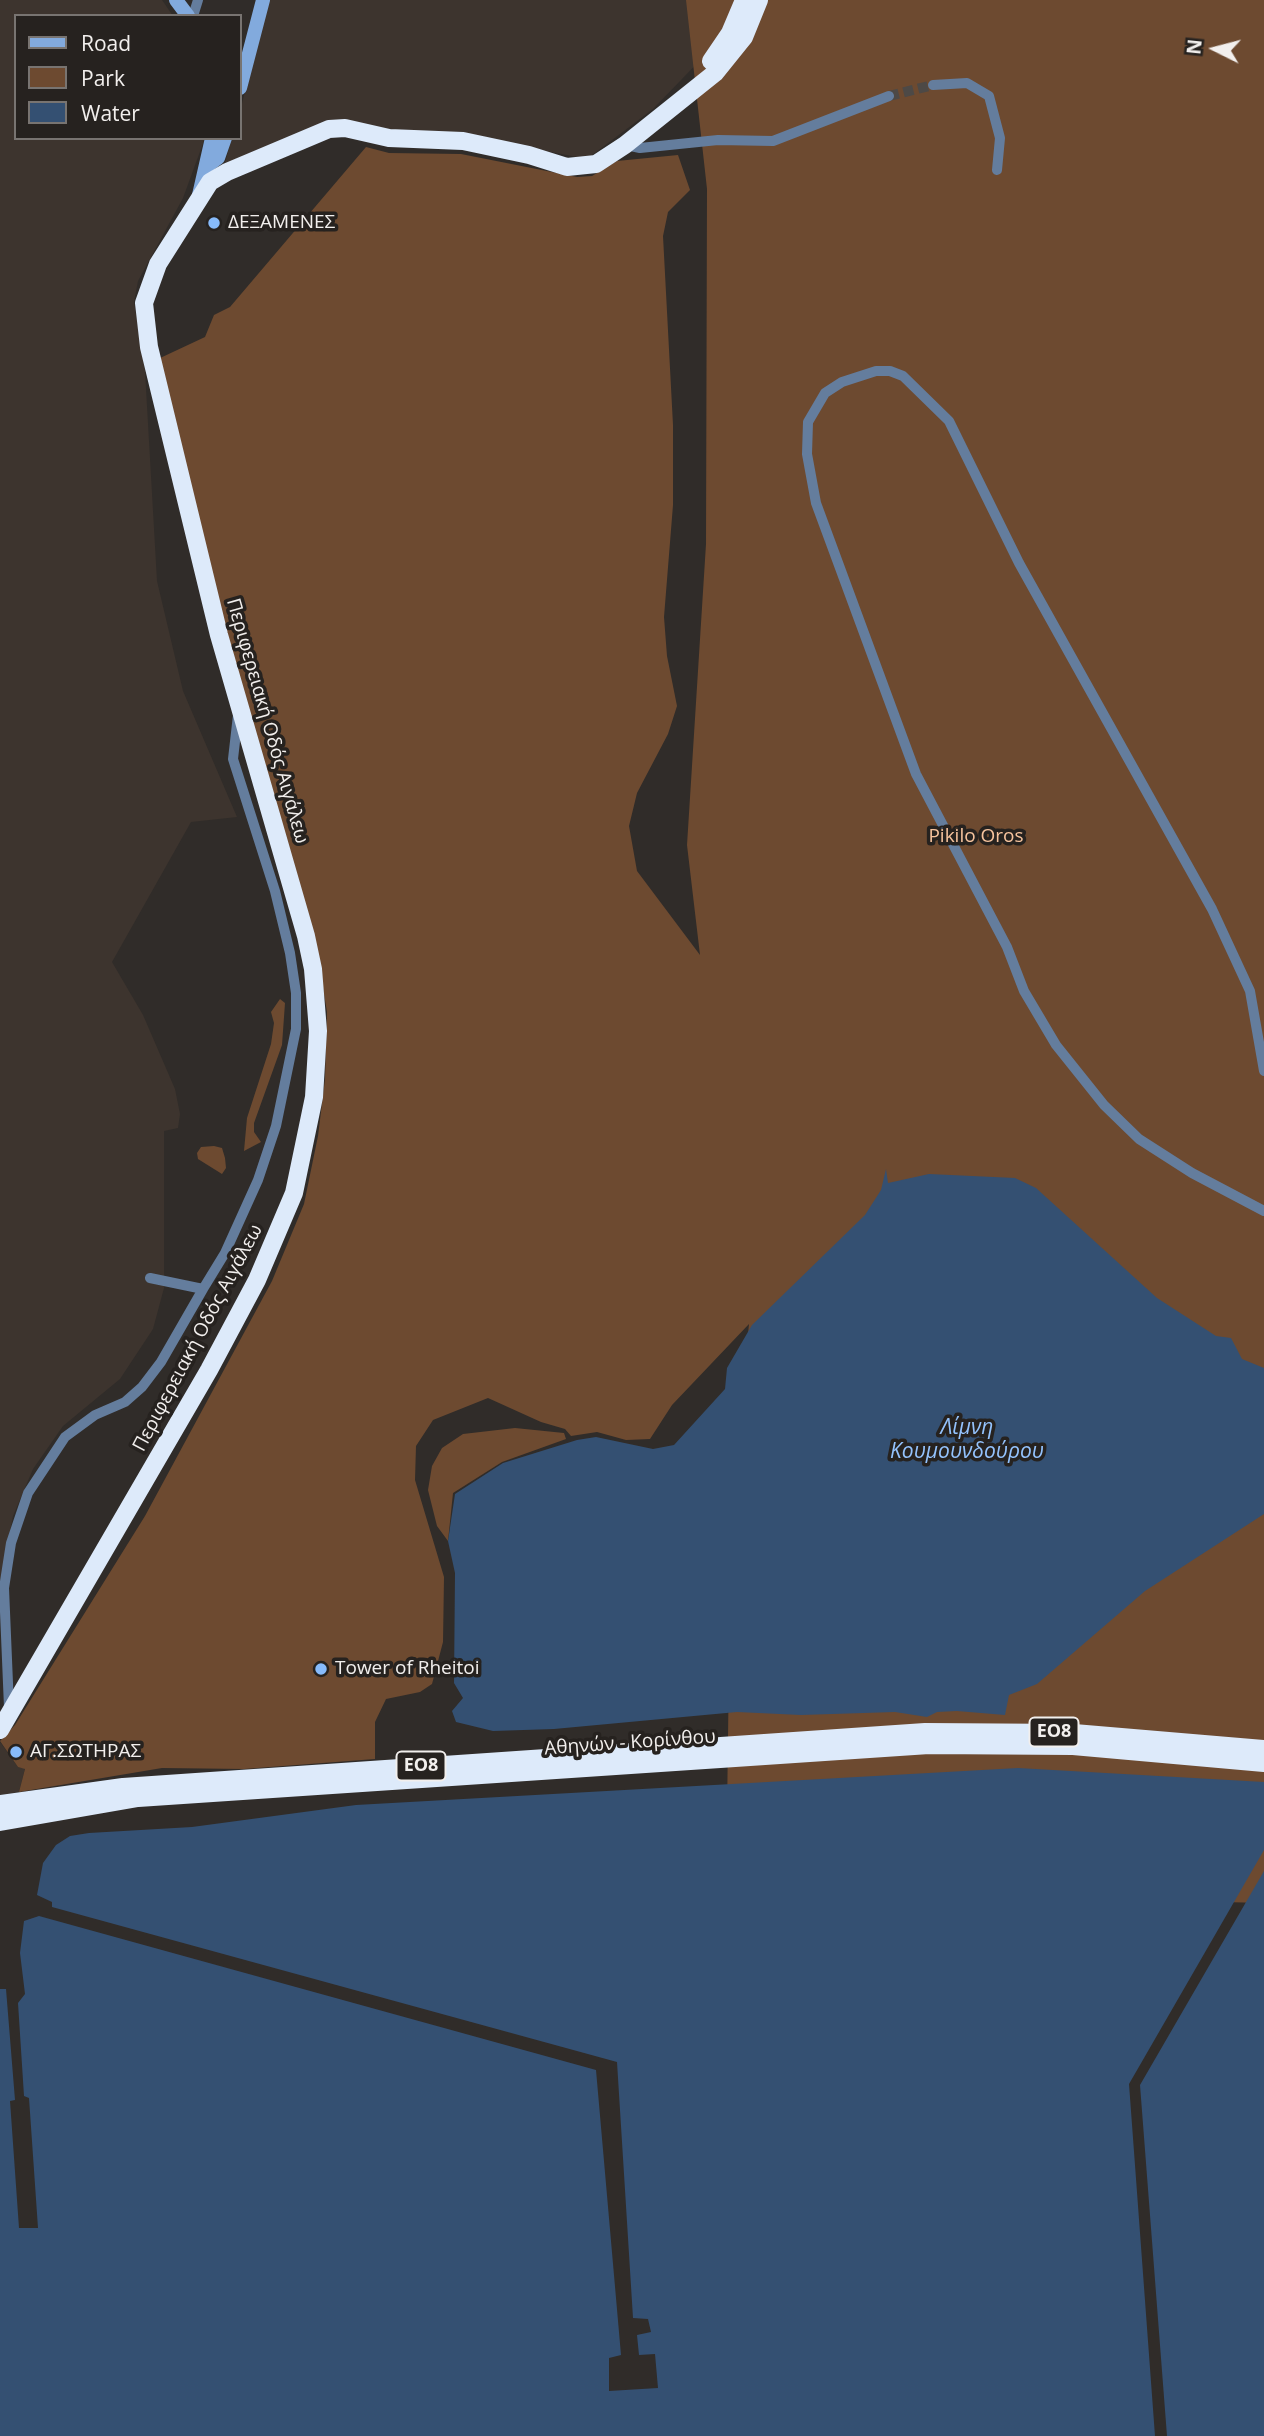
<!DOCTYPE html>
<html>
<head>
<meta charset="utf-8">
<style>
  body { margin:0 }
  #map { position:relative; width:1264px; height:2436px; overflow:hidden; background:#302c29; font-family:"Open Sans",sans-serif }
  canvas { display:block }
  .legend { position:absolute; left:14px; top:14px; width:228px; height:126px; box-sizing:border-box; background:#26221f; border:2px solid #787471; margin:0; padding:9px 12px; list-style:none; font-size:21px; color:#f2efed }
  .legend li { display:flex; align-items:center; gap:14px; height:35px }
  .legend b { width:35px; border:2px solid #787471 }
  .north { position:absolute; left:1180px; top:14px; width:70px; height:70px; -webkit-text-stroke:5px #26221f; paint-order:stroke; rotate:276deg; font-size:19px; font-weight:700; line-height:28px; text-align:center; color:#f2efed }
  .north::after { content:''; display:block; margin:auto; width:24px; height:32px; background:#f2efed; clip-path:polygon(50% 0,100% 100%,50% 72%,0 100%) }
</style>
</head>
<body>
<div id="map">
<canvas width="1264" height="2436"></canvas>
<ul class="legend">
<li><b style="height:9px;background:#82aadd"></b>Road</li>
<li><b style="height:19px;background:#6d4a30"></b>Park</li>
<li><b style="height:19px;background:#345072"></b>Water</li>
</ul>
<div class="north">N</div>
</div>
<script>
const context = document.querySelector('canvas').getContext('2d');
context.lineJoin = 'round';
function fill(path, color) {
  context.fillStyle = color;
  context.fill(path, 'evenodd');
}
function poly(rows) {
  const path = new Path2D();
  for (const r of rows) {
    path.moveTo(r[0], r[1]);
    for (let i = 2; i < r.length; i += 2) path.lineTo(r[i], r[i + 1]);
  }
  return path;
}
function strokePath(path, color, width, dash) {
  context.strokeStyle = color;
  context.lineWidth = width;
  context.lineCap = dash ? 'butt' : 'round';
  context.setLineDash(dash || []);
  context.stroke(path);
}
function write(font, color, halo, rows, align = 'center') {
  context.font = font + ' "Open Sans",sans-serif';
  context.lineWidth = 7;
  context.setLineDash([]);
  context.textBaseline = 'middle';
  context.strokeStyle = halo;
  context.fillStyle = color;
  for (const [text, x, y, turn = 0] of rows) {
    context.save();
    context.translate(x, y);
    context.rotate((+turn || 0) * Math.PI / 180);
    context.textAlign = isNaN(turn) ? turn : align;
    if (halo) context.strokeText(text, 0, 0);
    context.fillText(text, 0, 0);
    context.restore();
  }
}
const built = poly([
  [0,0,162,0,173,16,16,16,16,138,205,138,183,198,138,281,134,302,145,371,157,581,183,691,237,817,191,822,112,962,143,1015,175,1089,180,1114,178,1128,164,1131,164,1288,153,1329,120,1379,63,1426,33,1469,13,1516,0,1585],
  [269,0,734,0,710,50,653,109,587,159,505,143,346,125,224,166,232,138,240,138,240,111],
  [0,1742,18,1767,25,1768,19,1792,0,1795]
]);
const green = poly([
  [686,0,1264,0,1264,1903,726,1890,731,1508,749,1324,672,1405,650,1439,626,1440,597,1432,571,1436,565,1429,541,1422,488,1398,433,1420,416,1446,415,1480,444,1577,443,1642,432,1684,420,1692,386,1699,375,1722,375,1759,244,1769,162,1768,19,1792,25,1769,18,1767,0,1741,15,1725,145,1516,272,1281,304,1204,318,1136,325,1079,327,1012,315,939,228,643,158,359,205,337,214,315,230,307,366,147,389,153,461,154,577,177,592,176,617,161,678,155,690,190,668,212,663,236,673,425,673,505,664,617,667,656,677,706,668,734,637,793,629,826,637,871,700,955,687,845,706,544,707,189],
  [280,999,285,1003,282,1045,254,1123,254,1132,261,1142,244,1151,247,1118,271,1044,274,1023,271,1012],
  [214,1146,222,1148,225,1158,226,1168,222,1174,198,1159,197,1153,201,1147],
  [515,1428,564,1433,566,1439,502,1462,453,1493,448,1541,437,1526,428,1490,432,1466,442,1448,463,1434]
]);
const water = poly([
  [886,1169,888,1183,929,1174,1015,1178,1036,1188,1157,1298,1216,1336,1231,1338,1242,1359,1264,1368,1264,1514,1145,1591,1037,1684,1009,1695,1005,1715,957,1711,937,1712,927,1717,895,1712,801,1715,737,1712,554,1729,493,1731,456,1722,452,1711,463,1698,454,1683,455,1573,448,1541,455,1494,503,1463,577,1440,596,1437,653,1449,674,1445,725,1389,727,1368,752,1325,865,1215,881,1190],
  [1018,1768,1264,1782,1264,1850,1129,2084,1155,2436,0,2436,0,1989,6,1989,15,2100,10,2101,19,2228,38,2228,29,2098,24,2096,18,2003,25,1994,20,1953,24,1921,39,1916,596,2070,621,2355,609,2358,609,2391,658,2388,655,2354,639,2355,637,2335,651,2332,648,2319,633,2318,617,2062,52,1907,52,1902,37,1895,43,1863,56,1845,70,1836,89,1833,192,1827,356,1805],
  [1264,1871,1264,2436,1167,2436,1140,2085]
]);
const streetTunnel = poly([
  [889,96,933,85]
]);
const street = poly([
  [193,16,198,0],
  [933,85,967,83,989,96,1000,138,997,170],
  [626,145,640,148,718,140,773,141,889,96],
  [1264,1071,1250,991,1212,909,1019,563,949,421,903,376,890,371,876,371,842,382,825,393,808,422,807,454,816,503,916,774,1007,947,1024,991,1056,1045,1104,1105,1139,1139,1192,1173,1264,1211],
  [150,1278,203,1289,225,1253,258,1180,276,1126,296,1029,296,993,290,953,275,891,233,759,238,715],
  [9,1707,4,1588,11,1543,28,1493,65,1437,95,1415,125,1402,142,1387,161,1362,203,1289]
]);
const secondary = poly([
  [176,0,188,16],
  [240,88,263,0],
  [206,167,218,158,225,138],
  [199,195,212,138]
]);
const highway = poly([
  [711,61,730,33,744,0],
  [0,1730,209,1370,257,1280,294,1193,314,1097,318,1031,313,969,306,936,219,635,149,347,144,303,158,264,210,182,227,172,329,129,345,128,389,138,463,141,529,155,567,167,596,164,625,145,715,73,744,37,759,0],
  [0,1804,123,1787,925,1732,1074,1733,1264,1749],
  [0,1822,138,1798,929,1745,1073,1746,1264,1763]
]);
const markers = [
  [214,223,7,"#87bbfb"],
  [321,1669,7,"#87bbfb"],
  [16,1752,7,"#87bbfb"]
];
const shields = [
  [1054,1732,49],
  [421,1766,49]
];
const shieldNames = [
  ["ΕΟ8",1054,1732],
  ["ΕΟ8",421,1766]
];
const poiNames = [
  ["ΔΕΞΑΜΕΝΕΣ",228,223],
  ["Tower of Rheitoi",335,1669],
  ["ΑΓ.ΣΩΤΗΡΑΣ",30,1752]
];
const streetNames = [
  ["Περιφερειακή Οδός Αιγάλεω",267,721,74],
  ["Περιφερειακή Οδός Αιγάλεω",198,1338,-62],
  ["Αθηνών - Κορίνθου",630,1743,-4]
];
const parkNames = [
  ["Pikilo Oros",976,837]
];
const waterNames = [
  ["Λίμνη",967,1428],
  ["Κουμουνδούρου",967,1452]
];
fill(built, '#3d342e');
fill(green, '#6d4a30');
fill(water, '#345072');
strokePath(streetTunnel, '#4d4946', 10, [10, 5]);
strokePath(street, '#647d9d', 10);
strokePath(secondary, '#82aadd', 14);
strokePath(highway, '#ddeafa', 18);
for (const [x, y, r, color] of markers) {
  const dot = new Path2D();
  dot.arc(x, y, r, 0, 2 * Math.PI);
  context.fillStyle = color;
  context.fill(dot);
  strokePath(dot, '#26221f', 2.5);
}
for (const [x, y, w] of shields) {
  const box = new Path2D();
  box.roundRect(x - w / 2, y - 14.5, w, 29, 5);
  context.fillStyle = '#26221f';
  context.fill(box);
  strokePath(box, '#f2efed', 2);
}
write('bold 18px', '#f2efed', null, shieldNames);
write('19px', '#f2efed', '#26221f', poiNames, 'left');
write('19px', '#f2efed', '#26221f', streetNames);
write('19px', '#f6c39d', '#26221f', parkNames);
write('italic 21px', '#94c3fd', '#26221f', waterNames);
</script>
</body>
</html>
